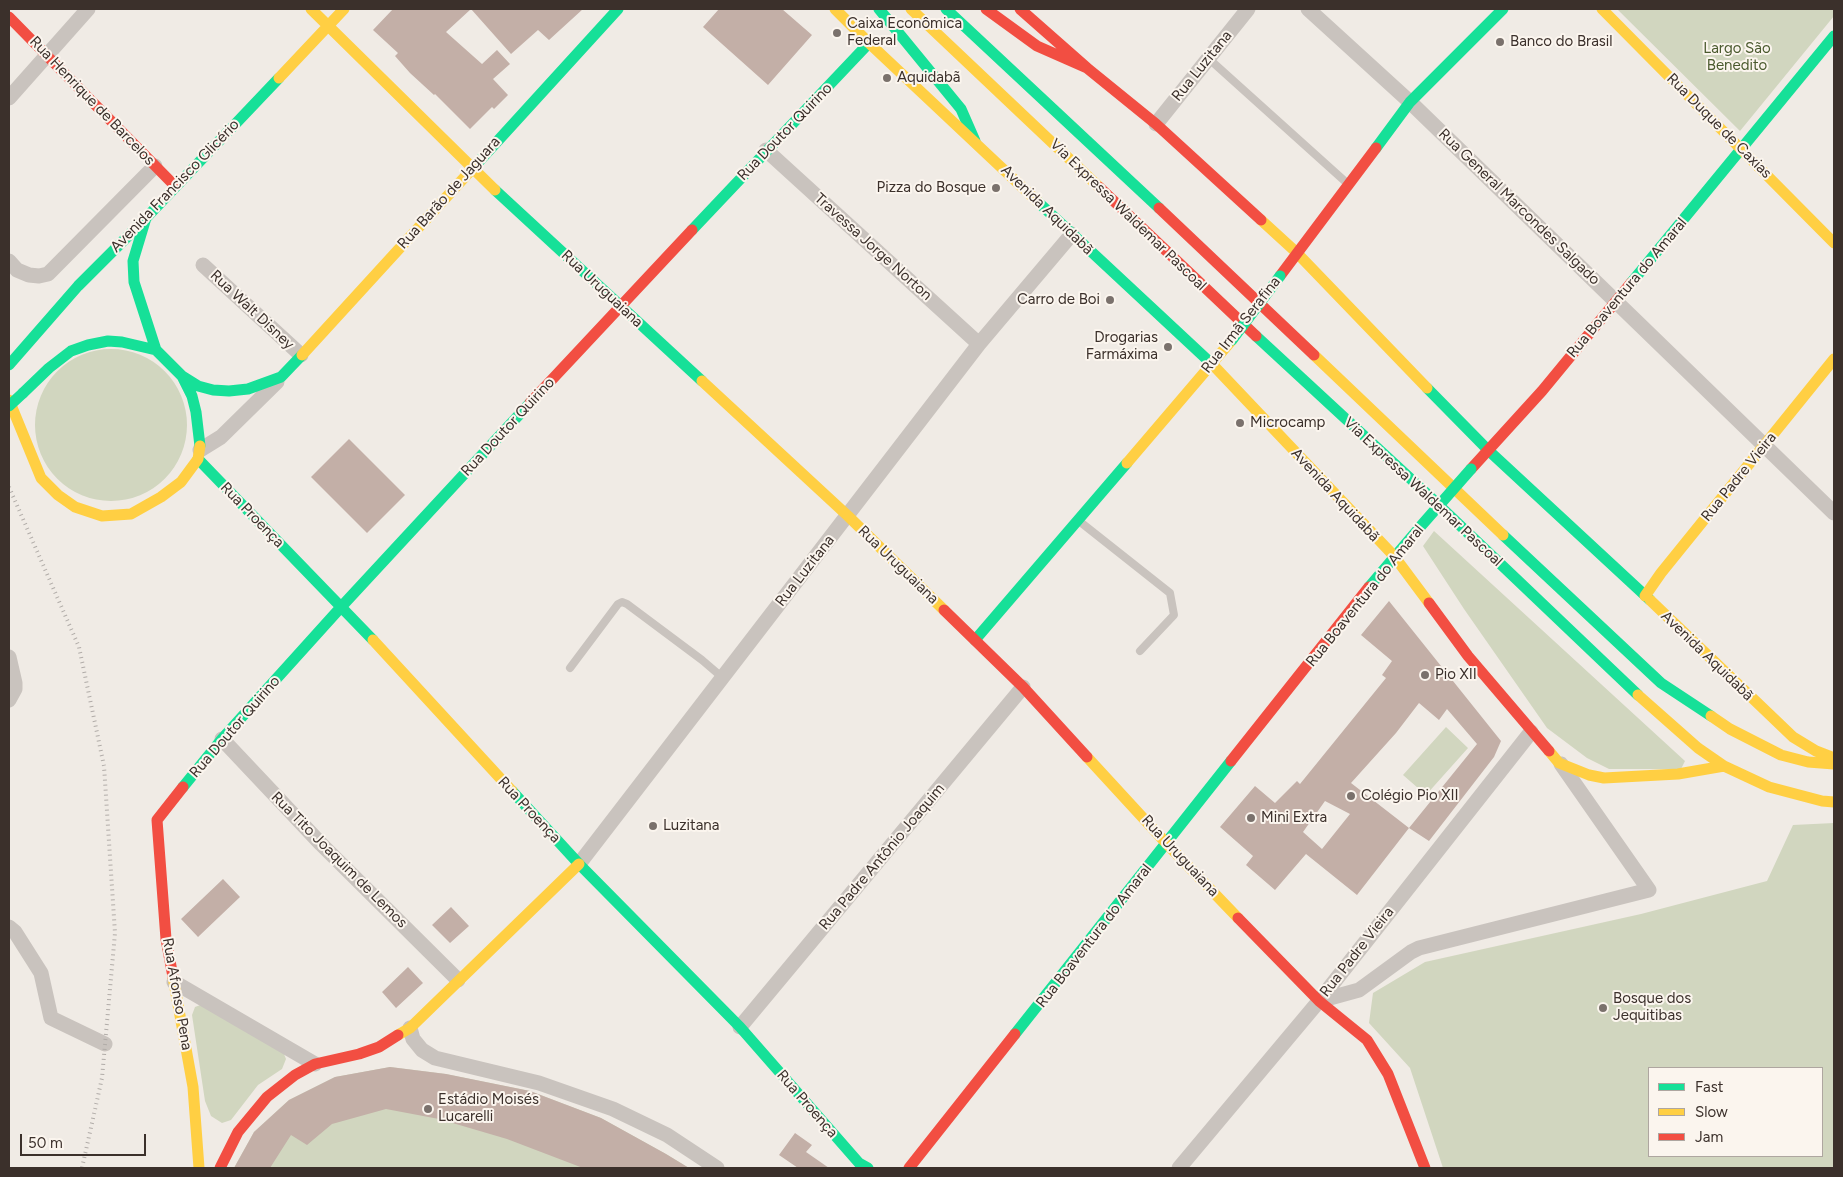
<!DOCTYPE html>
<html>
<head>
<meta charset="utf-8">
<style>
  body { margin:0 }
  #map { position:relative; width:1843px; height:1177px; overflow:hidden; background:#f0ebe5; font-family:Figtree,sans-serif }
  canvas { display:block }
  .frame { position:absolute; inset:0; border:10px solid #3b302b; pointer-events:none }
  .legend { position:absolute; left:1648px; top:1067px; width:175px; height:90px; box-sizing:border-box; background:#fbf5ee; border:1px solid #aea6a0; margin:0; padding:6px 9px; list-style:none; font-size:15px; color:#3b302b }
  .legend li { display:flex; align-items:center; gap:10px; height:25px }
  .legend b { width:25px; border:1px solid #aea6a0 }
  .scale { position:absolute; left:20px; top:1134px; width:126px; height:22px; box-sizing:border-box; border:2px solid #3b302b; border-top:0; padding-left:6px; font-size:15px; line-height:18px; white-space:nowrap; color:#3b302b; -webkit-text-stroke:4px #fbf5ee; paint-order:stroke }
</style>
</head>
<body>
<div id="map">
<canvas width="1843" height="1177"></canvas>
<div class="frame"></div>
<ul class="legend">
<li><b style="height:6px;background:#16e098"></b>Fast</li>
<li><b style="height:6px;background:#ffcf43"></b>Slow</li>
<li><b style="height:6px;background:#f24e42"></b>Jam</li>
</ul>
<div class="scale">50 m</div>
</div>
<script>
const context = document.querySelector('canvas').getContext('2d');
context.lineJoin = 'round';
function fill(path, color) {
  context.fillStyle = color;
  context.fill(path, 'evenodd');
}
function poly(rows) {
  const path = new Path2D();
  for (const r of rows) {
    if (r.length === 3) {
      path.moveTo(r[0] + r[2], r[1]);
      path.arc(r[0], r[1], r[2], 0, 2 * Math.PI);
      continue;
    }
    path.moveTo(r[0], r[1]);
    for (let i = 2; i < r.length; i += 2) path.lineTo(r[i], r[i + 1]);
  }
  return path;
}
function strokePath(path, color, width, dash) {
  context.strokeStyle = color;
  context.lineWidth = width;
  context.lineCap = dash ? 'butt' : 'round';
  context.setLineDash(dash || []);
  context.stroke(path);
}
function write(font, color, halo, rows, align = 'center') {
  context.font = font + ' Figtree,sans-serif';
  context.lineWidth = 4;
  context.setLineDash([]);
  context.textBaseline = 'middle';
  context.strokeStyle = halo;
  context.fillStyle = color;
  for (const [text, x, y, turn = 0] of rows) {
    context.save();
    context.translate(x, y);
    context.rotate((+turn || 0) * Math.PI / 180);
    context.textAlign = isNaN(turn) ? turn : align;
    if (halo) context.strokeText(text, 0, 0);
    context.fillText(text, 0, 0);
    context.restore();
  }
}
const green = poly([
  [1617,9,1834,9,1834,16,1740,131],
  [111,425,76],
  [1434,531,1685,761,1681,769,1609,769,1587,758,1547,728,1464,609,1423,546],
  [1446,727,1468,748,1426,795,1403,775],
  [1834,823,1834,1168,1443,1168,1410,1068,1369,1023,1373,993,1425,962,1641,914,1767,881,1793,825],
  [1822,1068,1822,1156,1649,1156,1649,1068],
  [203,1004,282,1049,286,1059,282,1069,258,1085,231,1120,222,1123,211,1116,205,1101,192,1015,195,1007],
  [390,1067,446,1074,530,1091,601,1118,666,1154,689,1168,234,1168,254,1132,289,1100,335,1077]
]);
const building = poly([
  [393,9,471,9,446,32,482,64,497,50,510,64,493,79,508,95,494,109,492,107,470,129,435,94,434,95,410,73,395,56,398,53,373,30],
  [471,9,583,9,549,40,538,30,511,54],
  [719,9,782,9,812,35,768,85,703,27],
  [349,439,405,495,367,533,311,477],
  [1389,601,1501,741,1494,757,1429,841,1409,828,1357,895,1306,854,1275,890,1246,865,1253,856,1220,827,1255,786,1275,803,1297,781,1300,784,1386,678,1382,675,1392,661,1361,635],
  [1419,703,1439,720,1447,709,1477,744,1409,828,1351,783,1396,733],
  [1325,801,1350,814,1322,849,1303,832],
  [223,879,240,897,198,937,181,919],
  [451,907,469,926,450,943,432,925],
  [408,967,423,983,396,1008,382,992],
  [390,1067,446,1074,530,1091,601,1118,666,1154,689,1168,583,1168,507,1139,439,1119,386,1109,332,1124,307,1145,291,1135,270,1168,234,1168,254,1132,289,1100,335,1077],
  [795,1133,812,1145,806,1152,829,1168,798,1168,779,1155]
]);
const lane = poly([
  [1208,58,1348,184],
  [1079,521,1170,593,1174,615,1140,651],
  [570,668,618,604,622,602,627,604,702,660,723,678]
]);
const street = poly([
  [1308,9,1410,102,1834,513],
  [9,98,88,9],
  [1156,124,1248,9],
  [766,150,979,344],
  [9,261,17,270,29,275,39,276,48,274,155,166],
  [203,265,301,355],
  [200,450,221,437,277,382],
  [9,657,15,683,15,689,9,700],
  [222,739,321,844,458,980],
  [579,864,979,344,1072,234],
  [9,927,15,932,41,973,51,1018,105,1044],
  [174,982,315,1064],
  [1319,1001,1359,990,1411,952,1419,948,1649,890,1561,764],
  [740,1027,1023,687],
  [410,1028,413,1039,422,1050,435,1058,539,1083,613,1109,667,1135,717,1168],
  [1179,1168,1319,1001,1531,732]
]);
const fast = poly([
  [879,9,961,109,975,141],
  [946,9,1159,208],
  [1376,148,1410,102,1503,9],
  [473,168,618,9],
  [495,190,702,381],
  [1038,202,1214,366],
  [146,218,133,261,134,282,156,350,182,376,198,386,213,390,229,391,248,389,281,377,302,355],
  [692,230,869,43],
  [1631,283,1834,36],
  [1256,336,1426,493,1638,695],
  [9,365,78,286,146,218,279,78],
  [182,376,192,396,196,412,200,446],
  [1427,388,1488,450,1650,600],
  [23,393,49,368,71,351,88,345,108,341,122,342,156,350],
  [198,459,373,640],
  [1503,535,1661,683,1711,716],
  [1369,587,1420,527],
  [975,640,1127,463],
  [183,787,222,739,342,606,530,403],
  [512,791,579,864,740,1027,859,1163,868,1168],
  [1015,1034,1231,761]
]);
const slow = poly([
  [311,9,495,190],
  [835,9,869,43,1038,202],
  [911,9,1099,187],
  [1602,9,1834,243],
  [279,78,344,9],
  [1261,220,1296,252,1427,388],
  [302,355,473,168],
  [1314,355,1503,535],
  [1214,366,1394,556,1429,603],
  [702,381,848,516,944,610],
  [9,400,41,478,58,495,75,507,102,516,131,514,161,497,181,482,198,459,200,446],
  [1127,463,1232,340],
  [1645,596,1661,573,1834,359],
  [1650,600,1793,737,1816,751,1834,758],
  [373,640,512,791],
  [1638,695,1698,748,1724,766,1769,787,1822,801,1834,802],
  [1711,716,1730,729,1781,755,1808,762,1834,764],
  [1549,751,1559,763,1589,775,1604,778,1678,774,1724,766],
  [1087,757,1167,844,1238,918],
  [173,977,193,1087,199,1168],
  [398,1035,410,1028,579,864]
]);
const jam = poly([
  [986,9,1037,46,1087,68],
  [1020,9,1087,68,1156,124,1261,220],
  [9,17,175,186],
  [1099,187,1256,336],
  [1159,208,1314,355],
  [1280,276,1376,148],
  [530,403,692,230],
  [1471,469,1542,391,1631,283],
  [1429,603,1468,656,1549,751],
  [944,610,1023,687,1087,757],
  [1231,761,1369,587],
  [1238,918,1319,1001,1367,1040,1388,1074,1425,1168],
  [173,977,166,939,157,820,183,787],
  [220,1168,238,1132,267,1097,295,1075,315,1064,359,1054,379,1047,398,1035],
  [909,1168,1015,1034]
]);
const rail = poly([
  [9,487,79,647,104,766,115,933,102,1078,82,1168]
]);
const fastBridge = poly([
  [1232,340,1280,276],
  [9,406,23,393],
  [1420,527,1471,469]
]);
const markers = [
  [837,33,5,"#7a716c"],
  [1500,42,5,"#7a716c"],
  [887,78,5,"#7a716c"],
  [996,188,5,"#7a716c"],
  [1110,300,5,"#7a716c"],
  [1168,347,5,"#7a716c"],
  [1240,423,5,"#7a716c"],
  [1425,675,5,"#7a716c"],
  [1351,796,5,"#7a716c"],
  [1251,818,5,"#7a716c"],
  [653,826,5,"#7a716c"],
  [1603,1008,5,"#7a716c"],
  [428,1109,5,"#7a716c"]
];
const poiNames = [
  ["Caixa Econômica",847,24],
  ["Federal",847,41],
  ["Banco do Brasil",1510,42],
  ["Aquidabã",897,78],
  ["Pizza do Bosque",986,188,"right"],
  ["Carro de Boi",1100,300,"right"],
  ["Drogarias",1158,338,"right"],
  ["Farmáxima",1158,355,"right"],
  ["Microcamp",1250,423],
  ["Pio XII",1435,675],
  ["Colégio Pio XII",1361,796],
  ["Mini Extra",1261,818],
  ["Luzitana",663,826],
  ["Bosque dos",1613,999],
  ["Jequitibas",1613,1016],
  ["Estádio Moisés",438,1100],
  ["Lucarelli",438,1117]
];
const parkNames = [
  ["Largo São",1737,49],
  ["Benedito",1737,66]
];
const streetNames = [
  ["Rua Luzitana",1202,66,-51],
  ["Rua Henrique de Barcelos",92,101,46],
  ["Rua Duque de Caxias",1719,126,45],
  ["Rua Doutor Quirino",785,132,-46],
  ["Avenida Francisco Glicério",175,186,-46],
  ["Rua Barão de Jaguara",449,193,-48],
  ["Rua General Marcondes Salgado",1519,207,44],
  ["Avenida Aquidabã",1047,210,44],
  ["Via Expressa Waldemar Pascoal",1128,215,44],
  ["Travessa Jorge Norton",873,247,42],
  ["Rua Boaventura do Amaral",1627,288,-50],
  ["Rua Uruguaiana",602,289,43],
  ["Rua Walt Disney",252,310,43],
  ["Rua Irmã Serafina",1241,325,-52],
  ["Rua Doutor Quirino",508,427,-47],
  ["Rua Padre Vieira",1739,477,-51],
  ["Via Expressa Waldemar Pascoal",1423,492,43],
  ["Avenida Aquidabã",1335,495,47],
  ["Rua Proença",252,515,46],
  ["Rua Uruguaiana",898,565,44],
  ["Rua Luzitana",805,571,-52],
  ["Rua Boaventura do Amaral",1365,596,-51],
  ["Avenida Aquidabã",1707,656,44],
  ["Rua Doutor Quirino",235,727,-49],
  ["Rua Proença",529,810,47],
  ["Rua Uruguaiana",1180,856,47],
  ["Rua Padre Antônio Joaquim",882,857,-50],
  ["Rua Tito Joaquim de Lemos",339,860,45],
  ["Rua Boaventura do Amaral",1094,936,-52],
  ["Rua Padre Vieira",1357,952,-52],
  ["Rua Afonso Pena",177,994,80],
  ["Rua Proença",807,1104,49]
];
fill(green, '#d1d6bf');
fill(building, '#c3afa7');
strokePath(lane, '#c9c3be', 8);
strokePath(street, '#c9c3be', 15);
strokePath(fast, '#16e098', 11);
strokePath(slow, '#ffcf43', 11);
strokePath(jam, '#f24e42', 11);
strokePath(rail, '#b1aca8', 4, [1, 4]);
strokePath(fastBridge, '#16e098', 11);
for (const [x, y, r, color] of markers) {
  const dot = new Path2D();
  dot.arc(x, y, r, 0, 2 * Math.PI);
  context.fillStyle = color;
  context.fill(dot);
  strokePath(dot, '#fbf5ee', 2);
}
write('15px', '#3b302b', '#fbf5ee', poiNames, 'left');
write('15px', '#4a5a2e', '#fbf5ee', parkNames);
write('15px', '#3b302b', '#fbf5ee', streetNames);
</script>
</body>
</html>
